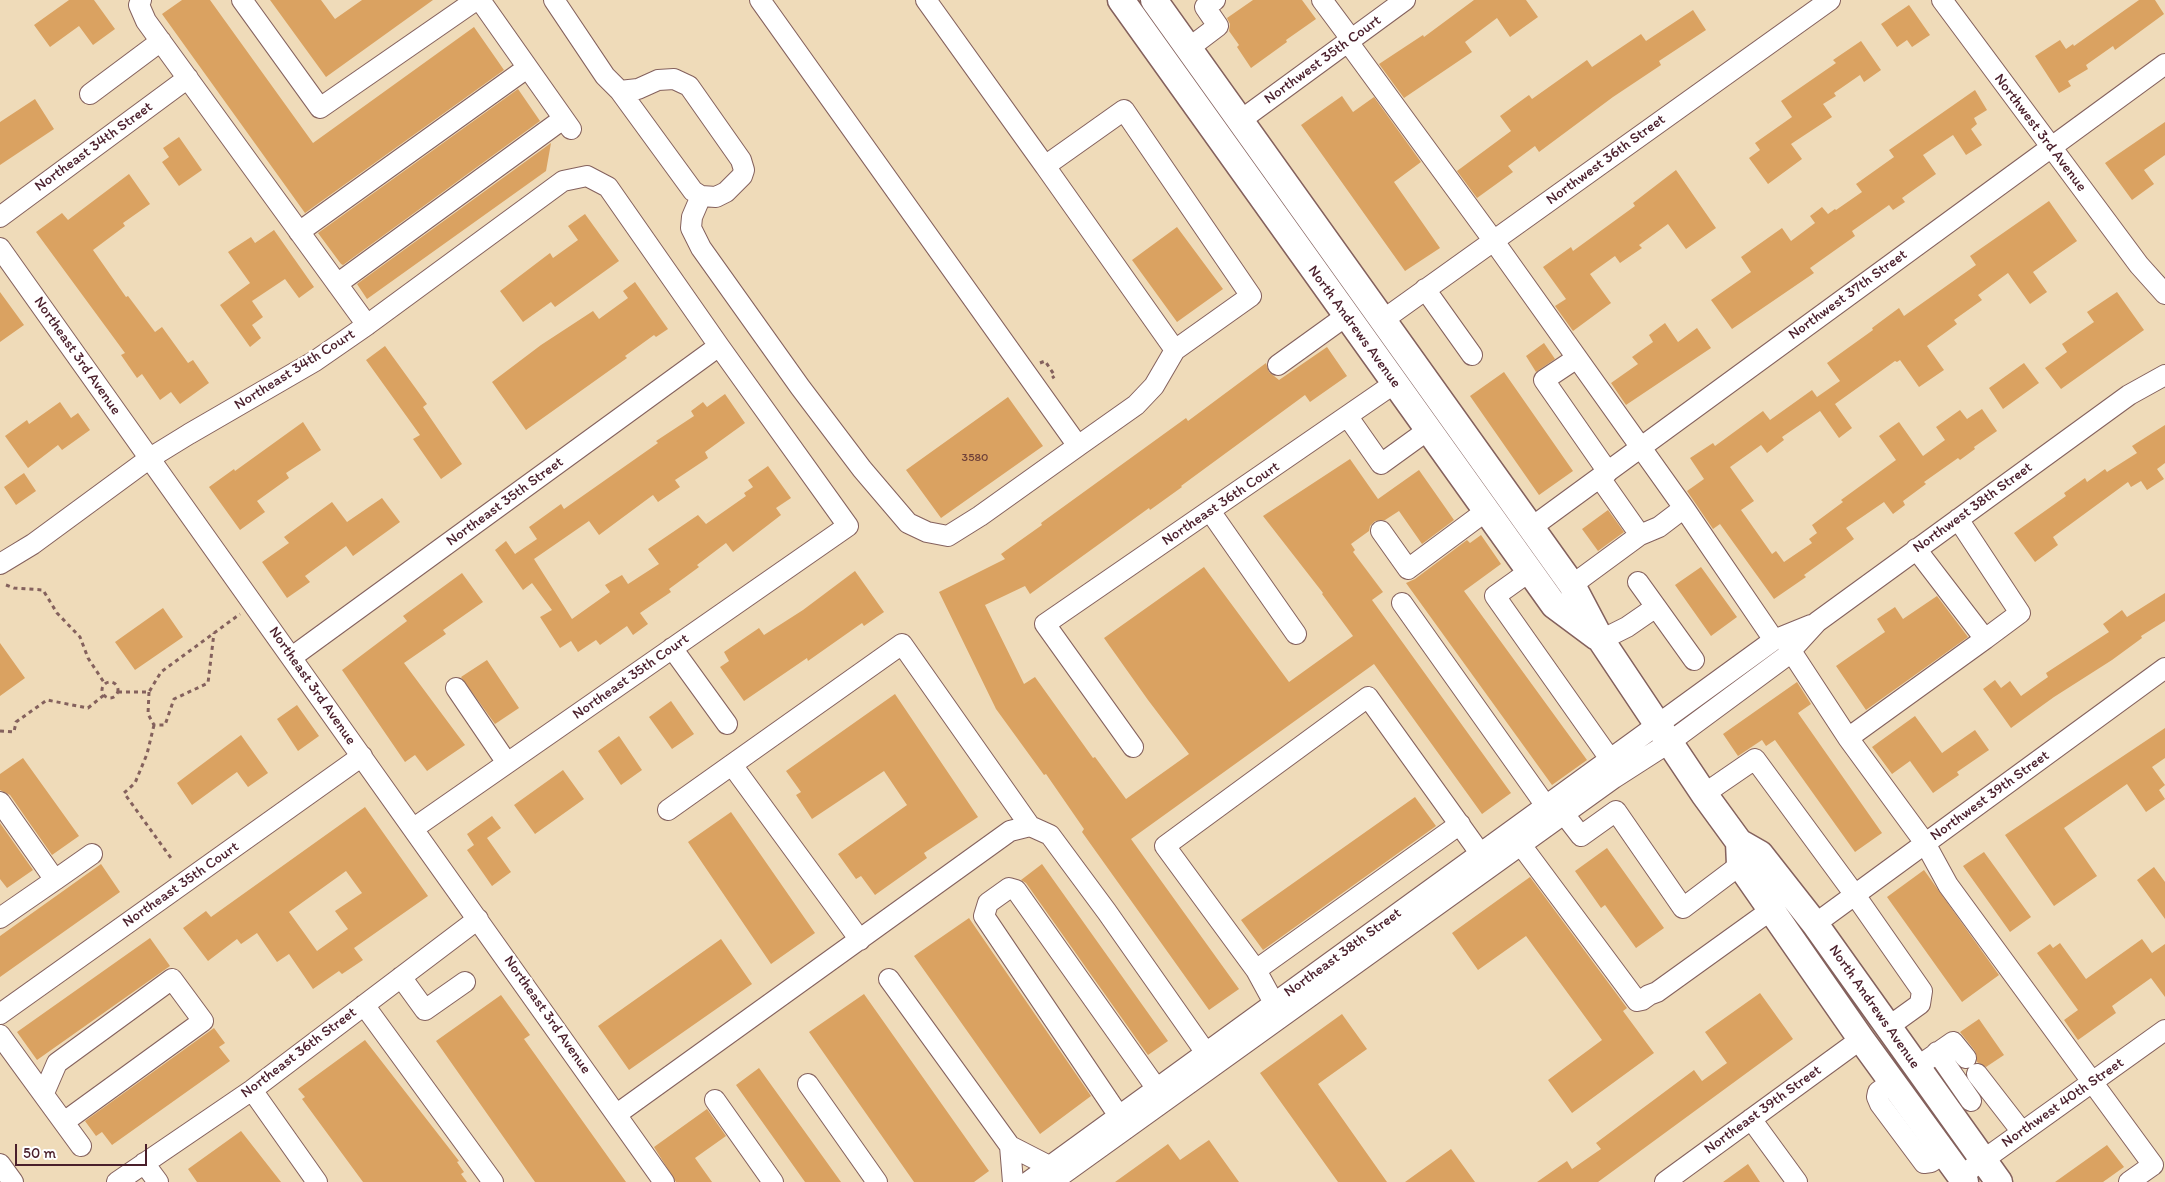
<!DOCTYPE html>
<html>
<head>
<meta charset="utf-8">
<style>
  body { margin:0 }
  #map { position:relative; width:2165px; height:1182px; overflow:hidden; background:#efdbb9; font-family:Itim,sans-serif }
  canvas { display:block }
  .scale { position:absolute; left:15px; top:1144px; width:132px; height:22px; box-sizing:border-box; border:2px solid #4a1f2b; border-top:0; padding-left:6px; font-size:15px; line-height:18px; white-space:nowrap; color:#4a1f2b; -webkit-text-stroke:4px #fff; paint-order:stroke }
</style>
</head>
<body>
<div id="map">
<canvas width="2165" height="1182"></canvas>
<div class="scale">50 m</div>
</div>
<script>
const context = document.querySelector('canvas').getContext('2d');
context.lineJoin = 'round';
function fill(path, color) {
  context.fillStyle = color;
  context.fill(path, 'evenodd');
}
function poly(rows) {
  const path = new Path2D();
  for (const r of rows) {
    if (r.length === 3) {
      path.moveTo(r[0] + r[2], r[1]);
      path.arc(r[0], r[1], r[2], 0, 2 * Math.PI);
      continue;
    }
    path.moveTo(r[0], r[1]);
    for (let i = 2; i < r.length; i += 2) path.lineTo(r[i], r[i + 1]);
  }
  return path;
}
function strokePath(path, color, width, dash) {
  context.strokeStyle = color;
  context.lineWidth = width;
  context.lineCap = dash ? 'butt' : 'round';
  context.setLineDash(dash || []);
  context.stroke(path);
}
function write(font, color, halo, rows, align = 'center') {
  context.font = font + ' Itim,sans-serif';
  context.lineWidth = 5;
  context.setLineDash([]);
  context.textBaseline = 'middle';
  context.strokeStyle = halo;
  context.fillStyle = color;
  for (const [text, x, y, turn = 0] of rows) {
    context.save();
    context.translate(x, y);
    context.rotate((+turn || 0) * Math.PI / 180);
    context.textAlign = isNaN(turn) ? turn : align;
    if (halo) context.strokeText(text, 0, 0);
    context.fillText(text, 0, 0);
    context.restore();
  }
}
const building = poly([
  [69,0,94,0,115,29,93,45,79,26,50,47,34,25],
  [182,0,210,0,313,143,474,27,504,70,305,213,162,14],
  [270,0,321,0,335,19,362,0,433,0,326,77],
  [1253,0,1302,0,1316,19,1286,40,1287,42,1251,68,1237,47,1239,45,1229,31,1230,24,1227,18],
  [1474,0,1526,0,1538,17,1510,37,1497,18,1465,42,1472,52,1404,98,1379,64,1423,35,1424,37],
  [2139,0,2155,0,2164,14,2115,50,2113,46,2086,65,2088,69,2068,81,2071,86,2059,93,2035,56,2060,40,2066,49,2073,44,2074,46],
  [1909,5,1930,35,1912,47,1907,40,1897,47,1881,24],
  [1693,10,1706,30,1659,61,1661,65,1613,97,1539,152,1535,146,1508,166,1513,172,1477,198,1457,171,1511,131,1500,116,1529,95,1532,99,1587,60,1592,67,1641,34,1646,41],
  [1861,41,1881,70,1864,82,1860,75,1834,93,1836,96,1823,104,1832,117,1791,144,1802,159,1768,184,1749,158,1760,150,1755,143,1792,117,1781,101,1836,63,1833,60],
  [518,89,540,121,343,265,341,264,318,233],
  [1975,90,1987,110,1974,118,1977,124,1971,129,1982,145,1966,155,1953,135,1923,155,1936,174,1902,198,1905,202,1893,210,1889,205,1852,231,1855,236,1810,268,1814,273,1732,329,1711,300,1751,272,1741,257,1782,228,1791,241,1815,223,1810,216,1822,207,1828,214,1835,209,1836,210,1862,192,1856,184,1894,157,1889,150],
  [1342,96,1353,112,1374,97,1421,162,1394,182,1440,248,1405,271,1301,125],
  [35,99,54,129,0,165,0,122],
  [2165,122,2165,155,2144,170,2154,184,2132,200,2105,163],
  [179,137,202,170,179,186,162,162,169,157,163,148],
  [551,143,546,171,367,299,357,284],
  [1676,170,1716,228,1686,249,1668,224,1639,245,1642,248,1620,263,1615,256,1590,274,1611,303,1573,331,1555,306,1566,299,1543,267,1571,247,1573,251,1635,206,1633,203],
  [129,174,150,204,123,223,125,226,93,250,126,297,128,296,155,332,162,327,188,363,193,360,209,383,180,404,171,392,160,400,142,374,137,378,121,355,125,353,36,232,62,213,68,220],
  [2049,201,2077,241,2033,272,2047,292,2030,304,2008,273,1978,295,1982,300,1954,320,1957,324,1927,346,1944,370,1919,387,1900,360,1897,362,1895,361,1835,404,1852,428,1839,438,1820,411,1782,437,1784,440,1767,453,1761,445,1730,467,1754,501,1741,510,1772,554,1776,551,1784,562,1812,543,1809,539,1817,533,1812,525,1843,502,1841,500,1896,460,1879,436,1899,422,1923,456,1945,440,1936,427,1960,410,1967,419,1982,409,1997,431,1974,447,1975,449,1960,460,1958,458,1924,482,1926,484,1903,501,1905,505,1893,514,1884,502,1846,528,1854,539,1804,575,1806,577,1774,599,1720,524,1713,529,1687,491,1704,479,1690,458,1713,443,1715,446,1763,411,1770,420,1812,390,1817,397,1840,381,1827,363,1873,330,1872,328,1899,308,1904,316,1976,265,1970,256],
  [585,214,619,261,555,307,551,302,523,322,500,291,550,253,553,258,578,240,568,226],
  [1177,227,1223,289,1177,322,1132,260],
  [274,230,314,287,299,298,285,279,252,301,263,317,252,325,261,338,250,347,220,305,250,283,228,252,251,237,255,243],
  [635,282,668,329,656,337,654,335,625,356,627,358,526,430,492,382,541,345,593,311,599,319,628,298,623,291],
  [0,292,24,325,0,342],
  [2117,292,2144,330,2061,389,2045,368,2067,352,2062,344,2094,322,2087,312],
  [1665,323,1678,342,1697,328,1711,348,1626,405,1611,383,1638,364,1632,357,1653,342,1649,335],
  [1544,343,1555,359,1536,372,1526,356],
  [385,346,427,404,423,407,462,464,441,479,413,439,420,435,366,360],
  [1327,347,1347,376,1310,402,1305,395,1181,486,1182,487,1150,510,1149,508,1030,594,1025,586,985,605,1024,684,1035,677,1093,758,1095,757,1126,799,1189,754,1148,700,1104,638,1204,567,1289,682,1353,636,1322,594,1323,593,1263,516,1350,459,1378,499,1419,470,1454,520,1422,544,1399,511,1385,520,1375,521,1370,526,1369,531,1351,544,1355,550,1353,552,1383,592,1372,600,1511,793,1482,814,1374,664,1131,839,1239,989,1209,1010,1082,832,1084,829,1046,774,1044,775,996,709,939,592,1005,559,1001,554,1042,525,1041,523,1186,418,1188,421,1266,363,1269,372,1279,380],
  [2024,363,2039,383,2003,409,1989,388],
  [1504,372,1573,471,1539,495,1470,396],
  [725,394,745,423,705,452,708,458,675,480,680,487,658,502,653,495,599,535,589,521,534,559,572,619,610,592,605,585,622,575,628,584,659,564,648,549,698,515,706,524,746,496,744,493,753,487,748,480,768,466,791,498,776,508,781,515,733,552,726,543,697,565,699,567,669,589,671,592,640,613,648,624,633,635,627,626,600,645,596,640,578,652,571,641,560,648,540,617,552,610,532,583,523,590,495,550,506,541,515,554,537,539,529,527,561,504,564,509,658,443,656,441,694,416,691,411,703,402,707,407],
  [1008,397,1043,446,941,518,906,470],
  [60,402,71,418,78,413,90,430,62,450,58,445,28,468,5,436,27,420,29,424],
  [303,422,321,450,286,473,289,478,257,501,265,512,240,530,209,487,234,469,235,471],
  [2165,425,2165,463,2157,469,2164,479,2147,490,2141,481,2131,487,2128,482,2053,537,2058,545,2035,562,2014,533,2066,496,2064,493,2085,478,2087,482,2105,469,2107,472,2137,453,2132,446],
  [24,473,36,491,16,505,4,487],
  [382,498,400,522,353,556,346,546,305,576,310,582,287,598,262,562,289,543,284,537,332,502,347,522],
  [1608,510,1624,532,1598,551,1582,529],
  [1481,535,1501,564,1464,591,1587,760,1552,785,1406,583,1415,579,1467,540,1470,543],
  [1701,567,1737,617,1711,636,1675,585],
  [855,571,884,612,864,626,862,623,808,661,807,658,744,701,720,667,729,661,724,652,759,628,764,635,803,610],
  [462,573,483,602,443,630,446,634,404,663,465,745,427,771,415,755,405,762,342,670,407,621,403,616],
  [2165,593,2165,621,2141,636,2142,638,2112,660,2054,697,2011,728,1983,689,1995,680,2001,688,2010,681,2021,696,2048,677,2046,673,2109,632,2103,624,2122,610,2127,617],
  [1937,596,1968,637,1866,710,1836,666,1885,632,1877,619,1895,607,1903,619],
  [163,608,183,637,135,670,115,642],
  [0,643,25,678,0,696],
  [487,660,519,708,495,724,461,677],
  [1797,682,1811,704,1798,713,1882,833,1855,852,1775,740,1766,746,1762,740,1738,756,1723,734],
  [895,694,978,817,924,853,927,858,875,895,861,876,856,879,838,854,907,805,884,771,812,819,796,795,801,792,786,771],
  [671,701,694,734,672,749,649,717],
  [297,705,319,736,298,751,277,719],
  [1915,716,1942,753,1975,730,1989,750,1957,772,1959,775,1933,793,1910,761,1892,774,1872,747],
  [2165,728,2165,758,2152,767,2165,785,2159,790,2165,799,2146,812,2127,784,2064,828,2097,876,2054,906,2005,835],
  [241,735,268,773,248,787,237,772,192,805,177,783],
  [619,736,642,770,621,785,598,751],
  [23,758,79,836,52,855,10,795,0,790,0,774],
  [563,770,584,799,535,834,514,805],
  [1415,797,1436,826,1263,950,1241,920],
  [365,807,428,896,354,948,363,960,342,974,339,971,313,989,289,954,277,962,257,933,241,944,237,939,208,961,183,928,206,911,211,917],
  [346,871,362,893,335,911,348,929,317,951,289,912],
  [731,812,815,933,771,964,688,842],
  [492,816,501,828,487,838,511,872,492,886,467,850,474,845,467,834],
  [0,823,33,870,7,888,0,879],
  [1607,848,1664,928,1636,948,1605,905,1601,908,1575,871],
  [1984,852,2031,917,2010,932,1963,866],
  [101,864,120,892,0,977,0,936],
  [1042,864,1168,1041,1148,1055,1026,883,1021,880],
  [2154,867,2165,882,2165,919,2137,880],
  [1924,870,1999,975,1962,1002,1887,897],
  [1530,877,1627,1008,1623,1011,1654,1053,1572,1113,1548,1080,1602,1040,1526,936,1478,970,1452,933],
  [969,918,1091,1096,1040,1134,914,956],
  [150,938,170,966,37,1060,17,1032],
  [721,939,752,984,629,1070,598,1026],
  [2142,939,2152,953,2165,944,2165,997,2151,978,2112,1006,2116,1013,2078,1040,2064,1020,2078,1010,2037,953,2050,944,2053,948,2060,943,2086,979],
  [1760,993,1793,1039,1598,1182,1537,1182,1567,1161,1572,1169,1601,1149,1596,1143,1694,1070,1702,1081,1727,1063,1705,1032],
  [864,994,989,1171,974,1182,914,1182,809,1032],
  [501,995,530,1035,524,1039,626,1182,535,1182,436,1041],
  [1342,1014,1367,1049,1318,1084,1387,1182,1338,1182,1260,1073],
  [1979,1019,2004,1055,1986,1067,1977,1062,1975,1051,1960,1032],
  [214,1028,225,1043,219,1047,230,1061,112,1145,102,1132,96,1136,85,1121],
  [365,1040,459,1161,457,1162,464,1172,461,1174,467,1182,363,1182,302,1099,305,1097,298,1089],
  [759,1068,841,1182,805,1182,736,1085],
  [707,1109,726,1136,695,1158,712,1182,676,1182,654,1147],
  [241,1131,281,1182,197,1182,188,1169],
  [1209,1140,1239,1182,1115,1182,1168,1144,1180,1160],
  [2107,1145,2124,1167,2103,1182,2055,1182],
  [1451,1149,1475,1182,1405,1182],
  [1748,1164,1760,1182,1723,1182]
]);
const path = poly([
  [1040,363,1045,361,1055,376,1052,378],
  [6,585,14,588,43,590,57,613,80,637,88,658,105,684],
  [110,690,8],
  [118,692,149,692,161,672,240,614],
  [149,692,148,714,154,725,165,725,174,699,208,683,214,633],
  [154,725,147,754,135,783,124,793,171,858],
  [0,731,14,732,16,722,47,700,88,708,104,695]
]);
const minor = poly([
  [141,0,139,5,146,21,367,325],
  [242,0,320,108,476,0],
  [480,0,571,129],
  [554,0,605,76,620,91,693,191,701,196,716,197,726,192,742,176,744,170,741,160,689,86,674,79,658,80,638,89,620,91],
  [760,0,1078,446,1136,405,1154,386,1175,350,1251,296,1124,110,1045,166,926,0],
  [1322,0,1351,39],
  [1942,0,2139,265,2165,294],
  [1348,42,1493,240,1684,508,1774,640],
  [1189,48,1218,26,1205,7,1215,0],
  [90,94,161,41],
  [1241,120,1405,0],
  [1045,166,1175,350],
  [701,196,692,217,691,228,701,248,800,387,862,469,908,523,927,532,948,536,980,516,1078,446],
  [0,217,188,78],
  [299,232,527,68],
  [0,248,664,1182],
  [337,284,563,119],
  [1425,289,1472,355],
  [1383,320,1830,0],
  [1577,358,1544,380,1608,472],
  [1278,365,1346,316],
  [1348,417,1381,464,1428,430],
  [1600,478,1640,535,1659,527,1684,508],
  [1210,511,1296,634],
  [1958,519,2020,613,1985,639],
  [1532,527,2165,64],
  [1381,531,1408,569,1486,511],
  [0,564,33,544,150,458,189,434,315,361,367,325,563,181,587,176,608,187,719,346,848,526,414,828],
  [1530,571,1495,596,1610,759],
  [1572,585,1640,535],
  [1402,603,1546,806],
  [1656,607,1694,660],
  [1601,640,1627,627,1656,607,1638,582],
  [672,648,727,724],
  [1791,651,1848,738,1925,843,1948,885,2153,1165,2129,1182],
  [292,657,719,346],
  [456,688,507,763],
  [1848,738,1985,639,1916,549],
  [1133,747,1045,624,1395,383],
  [732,765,860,940],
  [1704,794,1755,759,1855,895,1922,991,1920,1004,1888,1027],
  [0,802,55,880,0,918],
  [668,810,902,644,1030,826],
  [1564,814,1581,836,1616,811,1683,908,1740,865],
  [1521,845,1637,1001,1642,1000,1649,995,1657,992,1771,910],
  [55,880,92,854],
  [1815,924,2165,668],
  [1256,970,1460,824],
  [401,977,425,1010,465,982],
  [889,979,1010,1146],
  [1274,1003,1256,970,1165,846,1368,697,1480,853],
  [364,1005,493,1182],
  [0,1014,362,756],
  [0,1035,81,1146],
  [1937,1052,1971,1101],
  [1917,1067,1953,1042,1966,1058],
  [1977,1074,2022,1132],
  [1892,1082,1878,1092,1877,1097,1880,1104,1924,1163,1931,1162,1944,1153],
  [808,1084,877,1182],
  [252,1090,317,1182],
  [44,1093,57,1063,172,979,203,1021,64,1122],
  [715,1100,773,1182],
  [617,1114,1010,831,1030,826,1050,835,1107,912,1206,1053,1206,1065],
  [1119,1116,984,916,988,903,1009,888,1016,890,1157,1089],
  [1751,1119,1797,1182],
  [144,1163,158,1182],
  [0,1164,13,1182],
  [1961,1176,2165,1030],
  [117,1182,252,1090,478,919],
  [1013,1182,1010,1146,1049,1166],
  [1028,1182,1774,640,1811,625],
  [1052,1182,1614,778,1670,742,1785,657,1817,622,2129,395,2165,375],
  [1665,1182,1861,1039]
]);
const major = poly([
  [1121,0,1554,605,1597,637],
  [1154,0,1572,585,1601,640,1704,794,1739,842,1760,854,1815,924,1999,1182],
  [1739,842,1740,865,1861,1039,1965,1182]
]);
const numberNames = [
  ["3580",975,458]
];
const streetNames = [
  ["Northwest 35th Court",1323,60,-36],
  ["Northwest 3rd Avenue",2040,133,53],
  ["Northeast 34th Street",94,147,-36],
  ["Northwest 36th Street",1606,160,-36],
  ["Northwest 37th Street",1848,295,-36],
  ["North Andrews Avenue",1354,327,54],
  ["Northeast 3rd Avenue",77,356,55],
  ["Northeast 34th Court",295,370,-32],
  ["Northeast 35th Street",505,502,-36],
  ["Northeast 36th Court",1221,504,-34],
  ["Northwest 38th Street",1973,508,-36],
  ["Northeast 35th Court",631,677,-35],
  ["Northeast 3rd Avenue",312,686,55],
  ["Northwest 39th Street",1990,796,-36],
  ["Northeast 35th Court",181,885,-35],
  ["Northeast 38th Street",1343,953,-36],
  ["North Andrews Avenue",1874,1007,55],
  ["Northeast 3rd Avenue",547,1015,55],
  ["Northeast 36th Street",299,1053,-37],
  ["Northwest 40th Street",2063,1103,-35],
  ["Northeast 39th Street",1763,1110,-36]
];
fill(building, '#daa261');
strokePath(minor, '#84615d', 22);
strokePath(major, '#84615d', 29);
strokePath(path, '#84615d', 3, [4, 4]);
strokePath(minor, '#fff', 20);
strokePath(major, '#fff', 26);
write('12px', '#6e4038', null, numberNames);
write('15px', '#4a1f2b', '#fff', streetNames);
</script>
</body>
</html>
